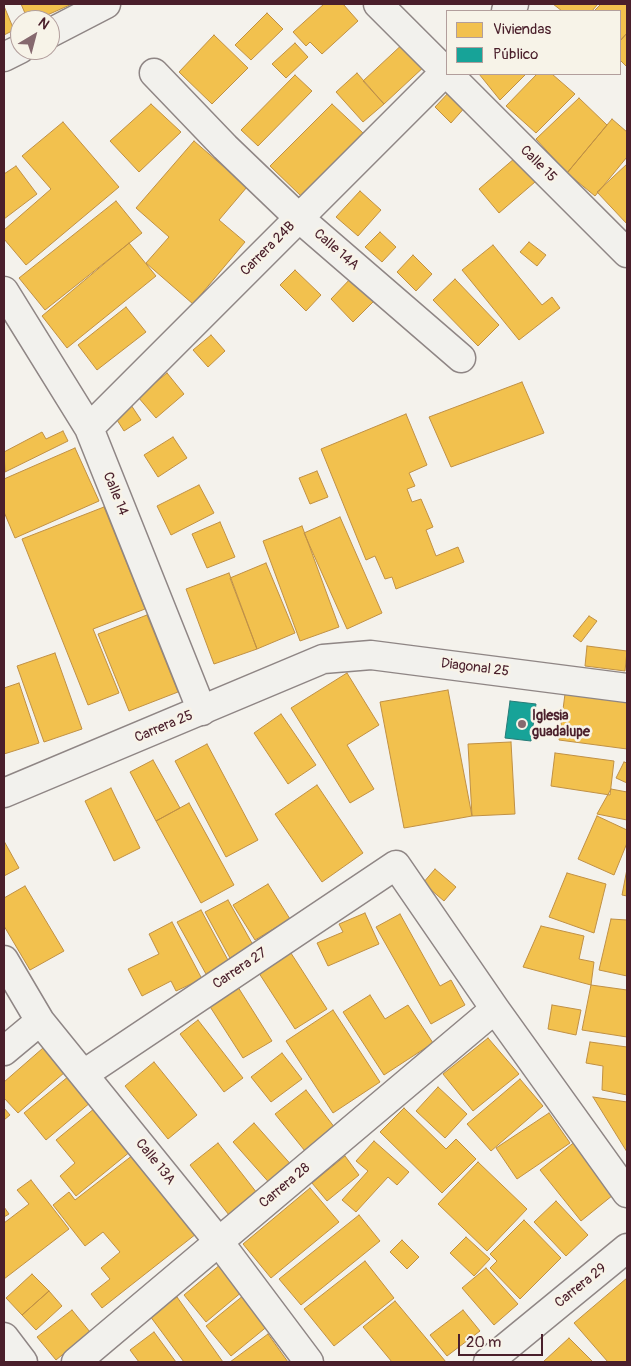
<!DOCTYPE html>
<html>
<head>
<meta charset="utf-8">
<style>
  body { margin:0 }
  #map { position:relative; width:631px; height:1366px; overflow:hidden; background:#f4f2ec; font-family:Pangolin,sans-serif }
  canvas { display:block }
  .frame { position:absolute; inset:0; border:5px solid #4a1f2b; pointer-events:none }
  .legend { position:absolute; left:446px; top:10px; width:175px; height:65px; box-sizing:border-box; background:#f7f3e8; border:1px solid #b29e9c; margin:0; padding:6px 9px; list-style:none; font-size:15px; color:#4a1f2b }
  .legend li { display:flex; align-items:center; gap:10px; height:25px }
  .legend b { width:25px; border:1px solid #b29e9c }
  .north { position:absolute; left:10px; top:10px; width:50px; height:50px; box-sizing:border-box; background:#f7f3e8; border:1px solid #b29e9c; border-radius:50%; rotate:37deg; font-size:14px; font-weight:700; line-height:20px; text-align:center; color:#4a1f2b }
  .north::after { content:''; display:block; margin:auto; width:18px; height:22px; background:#86696f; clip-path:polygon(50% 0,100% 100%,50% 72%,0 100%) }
  .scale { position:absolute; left:458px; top:1334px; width:85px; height:22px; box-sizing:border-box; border:2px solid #4a1f2b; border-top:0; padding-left:6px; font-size:15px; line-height:18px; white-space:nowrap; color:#4a1f2b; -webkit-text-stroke:4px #f7f3e8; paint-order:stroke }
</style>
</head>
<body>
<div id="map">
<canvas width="631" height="1366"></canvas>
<div class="frame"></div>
<ul class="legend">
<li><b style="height:14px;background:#f2c14e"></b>Viviendas</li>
<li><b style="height:14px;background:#17a398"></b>Público</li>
</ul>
<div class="north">N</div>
<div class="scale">20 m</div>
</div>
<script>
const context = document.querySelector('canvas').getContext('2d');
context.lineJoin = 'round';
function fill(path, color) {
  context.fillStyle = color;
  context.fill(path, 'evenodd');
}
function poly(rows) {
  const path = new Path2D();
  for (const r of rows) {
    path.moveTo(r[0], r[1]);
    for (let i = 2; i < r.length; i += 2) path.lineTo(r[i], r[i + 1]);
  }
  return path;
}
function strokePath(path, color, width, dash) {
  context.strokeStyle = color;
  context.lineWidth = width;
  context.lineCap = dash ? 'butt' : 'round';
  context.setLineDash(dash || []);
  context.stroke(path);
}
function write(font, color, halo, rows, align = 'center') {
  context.font = font + ' Pangolin,sans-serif';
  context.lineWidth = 5;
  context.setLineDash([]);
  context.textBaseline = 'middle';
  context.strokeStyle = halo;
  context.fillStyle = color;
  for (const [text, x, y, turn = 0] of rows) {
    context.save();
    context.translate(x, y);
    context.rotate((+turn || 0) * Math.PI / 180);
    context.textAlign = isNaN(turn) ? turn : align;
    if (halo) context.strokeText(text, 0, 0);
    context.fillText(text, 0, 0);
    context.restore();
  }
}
const homes = poly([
  [21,4,72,4,36,20,28,20,21,4],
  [324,4,343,4,358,21,322,54,310,42,306,46,293,32,324,4],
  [553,4,598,4,592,11,562,11,553,4],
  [601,4,627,4,627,33,620,41,620,11,594,11,601,4],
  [4,6,14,30,4,35,4,6],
  [267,13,283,29,251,60,235,45,267,13],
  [627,33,627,67,620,60,620,41,627,33],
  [214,35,248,68,212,104,179,72,214,35],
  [406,41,427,64,384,104,363,81,406,41],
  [295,43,308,57,286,78,272,64,295,43],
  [357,73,384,104,363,122,336,92,357,73],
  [479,74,526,74,500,100,479,74],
  [537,74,552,74,575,94,536,133,506,106,537,74],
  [295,75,312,91,258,146,241,130,295,75],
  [451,90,467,105,451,123,435,107,451,90],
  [579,98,607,125,567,173,536,139,579,98],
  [151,104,181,132,139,172,110,141,151,104],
  [332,104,363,133,301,196,270,166,332,104],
  [612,119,627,132,627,157,595,196,567,173,612,119],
  [63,122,119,187,26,265,4,239,4,230,51,189,22,156,63,122],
  [194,141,247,187,219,220,245,242,193,304,146,263,169,237,136,208,194,141],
  [515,158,535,182,499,213,479,189,515,158],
  [627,164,627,224,597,192,627,164],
  [16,166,37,194,4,219,4,174,16,166],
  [360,191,381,210,358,236,336,217,360,191],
  [116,201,142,233,45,310,19,278,116,201],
  [380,232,396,247,382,262,365,247,380,232],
  [529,242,546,255,537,266,520,252,529,242],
  [129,243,156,276,67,348,42,316,129,243],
  [493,245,542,305,552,297,560,308,519,340,462,270,493,245],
  [413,255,432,274,416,291,397,272,413,255],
  [295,270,321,295,306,311,280,285,295,270],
  [353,276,376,299,353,322,331,299,353,276],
  [455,279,499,325,478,346,433,300,455,279],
  [126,307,146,332,97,370,78,345,126,307],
  [211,335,225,351,208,367,193,350,211,335],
  [167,373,184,394,156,418,138,397,167,373],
  [522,382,544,433,451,467,429,417,522,382],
  [129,402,141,420,124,431,112,412,129,402],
  [406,414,427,465,409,473,415,486,407,489,412,502,421,499,433,527,426,530,436,556,458,547,464,562,396,589,392,577,385,579,375,556,366,560,321,449,406,414],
  [63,431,68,441,5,472,4,452,42,432,46,439,63,431],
  [173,437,187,458,158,477,144,455,173,437],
  [75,448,99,501,15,538,4,512,4,479,75,448],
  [317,471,328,497,310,504,299,478,317,471],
  [199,485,214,513,171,535,157,506,199,485],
  [104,507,145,609,93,629,119,693,88,705,22,539,104,507],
  [340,517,382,613,347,629,304,533,340,517],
  [220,522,235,557,207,568,192,534,220,522],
  [302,526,339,627,300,641,263,541,302,526],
  [266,563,295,633,257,649,230,578,266,563],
  [229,573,257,649,214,664,186,589,229,573],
  [147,615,178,692,129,711,98,634,147,615],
  [589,616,597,621,581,642,573,636,589,616],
  [587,646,627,651,625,671,585,666,587,646],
  [55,653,82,729,44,742,17,666,55,653],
  [347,673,379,725,347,745,374,789,350,803,291,708,347,673],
  [19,683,39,743,4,754,4,688,19,683],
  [448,690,472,816,404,828,380,702,448,690],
  [565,694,627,701,627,749,559,740,565,694],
  [281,714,316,765,288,784,254,733,281,714],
  [511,742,515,814,472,816,468,744,511,742],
  [207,744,258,840,226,857,175,761,207,744],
  [555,753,614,761,610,795,551,786,555,753],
  [153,760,180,808,156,821,130,772,153,760],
  [624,762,627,763,627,783,616,778,624,762],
  [317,785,363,853,322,882,275,814,317,785],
  [111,788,140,848,114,861,85,801,111,788],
  [611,789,627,792,627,820,597,814,611,789],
  [189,803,234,885,201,903,156,821,189,803],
  [597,816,627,830,627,843,614,875,578,859,597,816],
  [4,841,19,868,4,876,4,841],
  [435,869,456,887,444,901,423,883,435,869],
  [627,869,627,896,622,895,627,869],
  [567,873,606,884,594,933,549,917,567,873],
  [268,884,290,919,255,940,233,905,268,884],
  [25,886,64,951,30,970,4,926,4,898,25,886],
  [228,900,253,945,230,958,205,912,228,900],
  [201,910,229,962,206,974,177,922,201,910],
  [365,913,379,944,328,966,317,943,343,932,339,924,365,913],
  [400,914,440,986,451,980,465,1005,431,1024,376,927,400,914],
  [611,919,627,920,627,976,599,970,611,919],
  [172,922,202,979,176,991,171,981,142,996,128,969,159,954,149,934,172,922],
  [541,926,584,936,579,959,594,962,591,985,523,967,541,926],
  [287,947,327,1009,295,1029,255,967,287,947],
  [236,984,272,1041,243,1058,207,1002,236,984],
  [591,985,627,990,627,1037,582,1030,591,985],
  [370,995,385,1019,408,1005,433,1043,384,1075,343,1012,370,995],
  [552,1005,581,1010,576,1035,548,1029,552,1005],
  [333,1010,380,1082,333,1113,286,1041,333,1010],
  [198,1020,243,1078,224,1092,180,1034,198,1020],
  [488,1038,519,1074,473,1111,443,1074,488,1038],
  [590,1042,627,1047,627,1095,602,1090,603,1066,586,1063,590,1042],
  [43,1048,65,1072,18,1113,4,1098,4,1082,43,1048],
  [282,1053,302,1079,271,1102,251,1077,282,1053],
  [154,1062,197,1115,168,1139,125,1086,154,1062],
  [69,1076,91,1102,46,1140,24,1113,69,1076],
  [520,1079,543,1106,491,1151,467,1124,520,1079],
  [438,1087,467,1114,445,1138,416,1111,438,1087],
  [306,1090,335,1128,305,1151,275,1114,306,1090],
  [593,1097,627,1102,627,1152,593,1097],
  [4,1108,10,1115,4,1120,4,1108],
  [95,1108,131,1151,76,1196,60,1176,75,1163,56,1140,95,1108],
  [404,1108,446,1149,456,1139,476,1159,442,1193,380,1132,404,1108],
  [549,1113,570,1143,517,1179,496,1148,549,1113],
  [254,1123,294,1168,273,1187,233,1142,254,1123],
  [577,1140,618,1191,581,1221,540,1170,577,1140],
  [374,1141,409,1172,397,1185,388,1177,356,1212,342,1200,368,1171,356,1161,374,1141],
  [218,1143,257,1193,229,1215,190,1165,218,1143],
  [133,1155,196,1234,102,1308,91,1294,110,1279,101,1268,120,1252,103,1232,85,1246,53,1205,69,1192,75,1200,133,1155],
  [345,1156,359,1175,327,1201,312,1183,345,1156],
  [478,1162,527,1209,487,1251,438,1204,478,1162],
  [31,1180,69,1229,4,1279,4,1223,29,1204,17,1190,31,1180],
  [310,1188,339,1222,271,1278,243,1244,310,1188],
  [556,1201,588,1235,566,1256,534,1222,556,1201],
  [4,1207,9,1214,4,1217,4,1207],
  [359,1215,380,1241,301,1305,279,1279,359,1215],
  [524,1220,561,1258,520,1299,490,1268,497,1261,490,1254,524,1220],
  [466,1237,490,1259,474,1276,450,1253,466,1237],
  [402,1240,419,1257,407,1269,390,1252,402,1240],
  [365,1261,394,1298,334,1346,304,1309,365,1261],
  [221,1264,243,1291,206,1322,184,1295,221,1264],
  [486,1268,518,1304,494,1325,462,1288,486,1268],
  [32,1274,49,1291,22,1315,6,1298,32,1274],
  [627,1278,627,1362,608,1362,574,1323,627,1278],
  [49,1291,62,1306,36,1330,22,1315,49,1291],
  [244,1295,269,1325,231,1356,206,1326,244,1295],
  [177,1297,223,1362,184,1362,150,1316,177,1297],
  [395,1301,446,1362,392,1362,363,1327,395,1301],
  [72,1310,90,1332,56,1360,37,1337,72,1310],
  [463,1310,480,1331,447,1356,430,1335,463,1310],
  [154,1332,176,1362,139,1362,130,1350,154,1332],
  [268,1334,288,1362,230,1362,268,1334],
  [569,1338,593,1362,543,1362,569,1338]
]);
const public = poly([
  [510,701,536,704,531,741,505,738,510,701]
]);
const street = poly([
  [378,4,447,73],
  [506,11,514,4],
  [50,33,106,4],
  [4,57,20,49],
  [154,73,225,147,299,218,461,358],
  [448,74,627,253],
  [4,291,89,428,202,711],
  [89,428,447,70],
  [84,1074,396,865,495,1009,627,1193],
  [4,1337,23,1362],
  [76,1362,495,1009],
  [488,1362,627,1248]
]);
const secondary = poly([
  [4,793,323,659,371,655,627,688],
  [4,960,40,1021,219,1242,309,1362],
  [4,1051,40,1021]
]);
const markers = [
  [522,724,5,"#86696f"]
];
const streetNames = [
  ["Calle 15",538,164,45],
  ["Carrera 24B",268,249,-45],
  ["Calle 14A",336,250,41],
  ["Calle 14",115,494,68],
  ["Diagonal 25",475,668,7],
  ["Carrera 25",164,727,-23],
  ["Carrera 27",240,969,-34],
  ["Calle 13A",155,1162,51],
  ["Carrera 28",285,1186,-40],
  ["Carrera 29",581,1286,-39]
];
const poiNames = [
  ["Iglesia",532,716],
  ["guadalupe",532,732]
];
fill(homes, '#f2c14e');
strokePath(homes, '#c09044', 1);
fill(public, '#17a398');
strokePath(public, '#267b77', 1);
strokePath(street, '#8f8685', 31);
strokePath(secondary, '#8f8685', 31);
strokePath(street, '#f2f1ed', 28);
strokePath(secondary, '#f2f1ed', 28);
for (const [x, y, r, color] of markers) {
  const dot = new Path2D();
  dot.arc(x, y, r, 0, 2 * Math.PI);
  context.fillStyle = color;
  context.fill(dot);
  strokePath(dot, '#f7f3e8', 2);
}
write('14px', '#4a1f2b', '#f7f3e8', streetNames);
write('bold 14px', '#4a1f2b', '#f7f3e8', poiNames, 'left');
</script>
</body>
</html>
